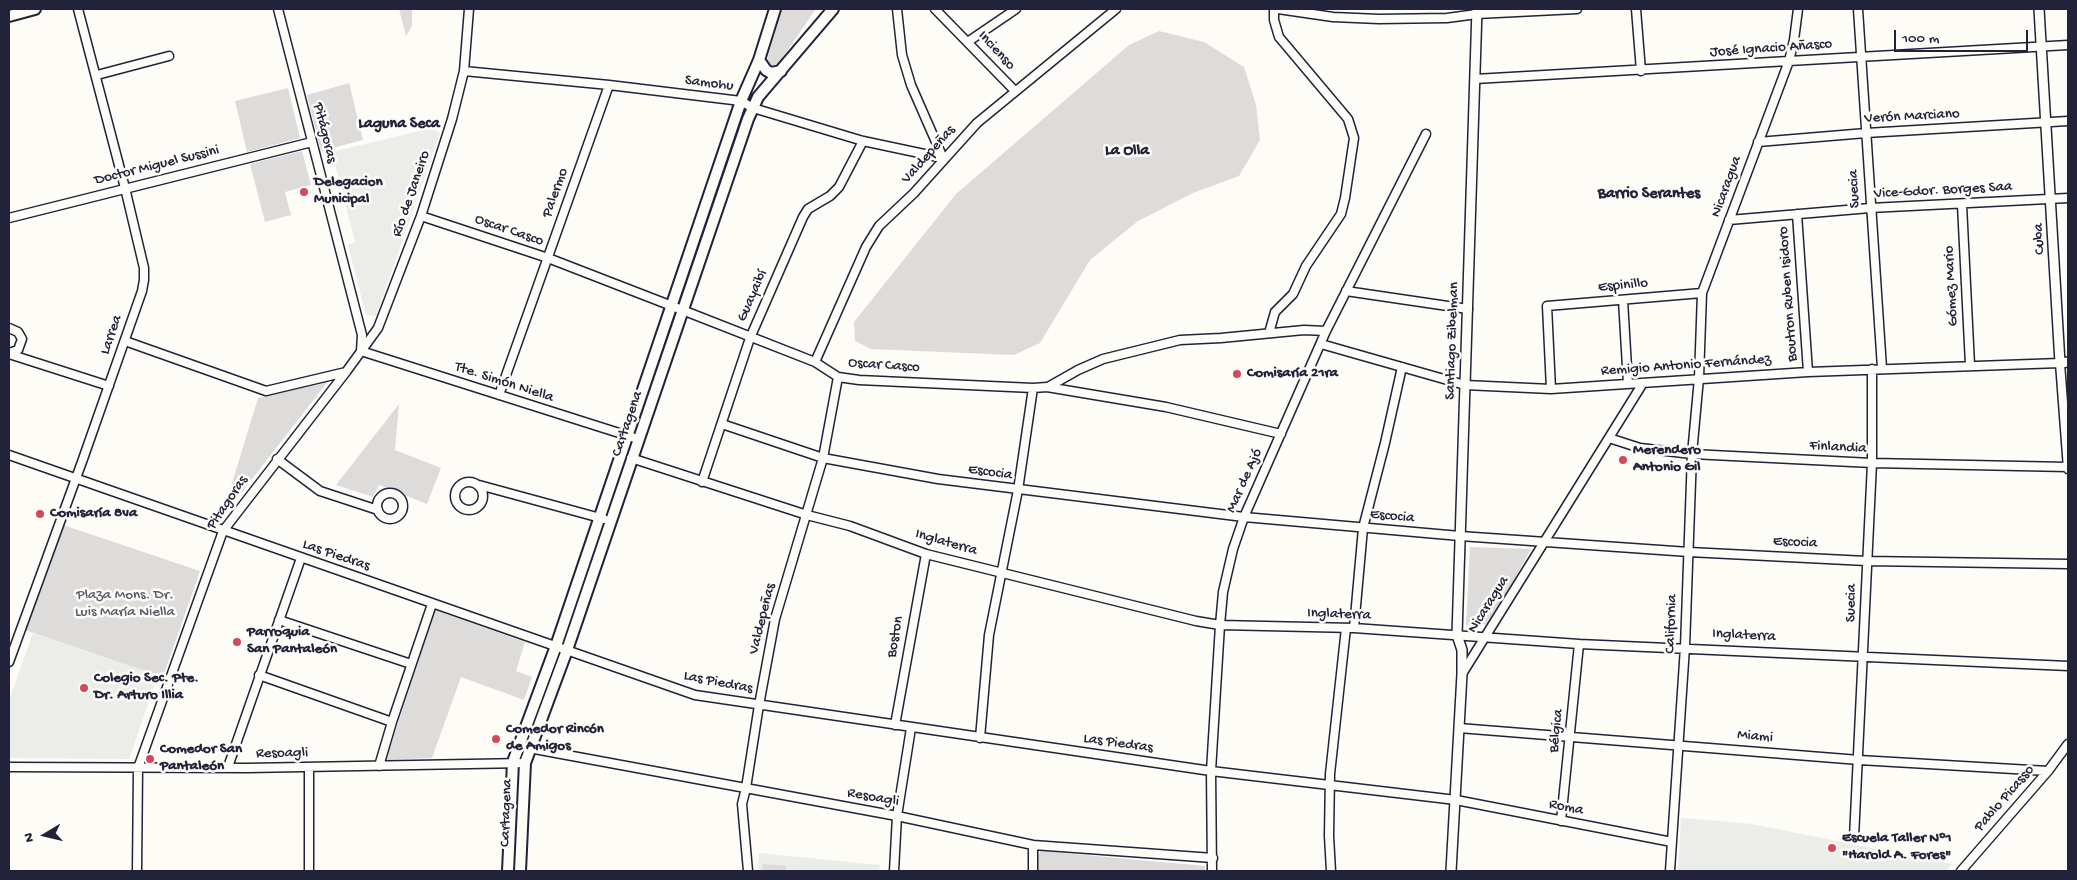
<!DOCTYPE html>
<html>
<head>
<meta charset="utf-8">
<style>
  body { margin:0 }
  #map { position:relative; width:2077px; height:880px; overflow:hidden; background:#fdfcf7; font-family:"Gochi Hand",sans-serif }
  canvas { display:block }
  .frame { position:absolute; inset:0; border:10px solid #22223b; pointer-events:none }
  .north { position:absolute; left:20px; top:810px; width:50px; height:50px; -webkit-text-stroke:4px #fdfcf7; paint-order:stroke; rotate:261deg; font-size:14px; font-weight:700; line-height:20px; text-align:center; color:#22223b }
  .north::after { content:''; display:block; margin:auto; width:18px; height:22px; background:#22223b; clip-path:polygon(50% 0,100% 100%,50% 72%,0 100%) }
  .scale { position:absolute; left:1894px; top:30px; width:134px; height:22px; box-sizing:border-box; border:2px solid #22223b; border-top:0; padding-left:6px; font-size:15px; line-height:18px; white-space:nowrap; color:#22223b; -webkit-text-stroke:4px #fdfcf7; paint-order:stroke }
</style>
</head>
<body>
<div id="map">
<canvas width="2077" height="880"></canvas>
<div class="frame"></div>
<div class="north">N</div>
<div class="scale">100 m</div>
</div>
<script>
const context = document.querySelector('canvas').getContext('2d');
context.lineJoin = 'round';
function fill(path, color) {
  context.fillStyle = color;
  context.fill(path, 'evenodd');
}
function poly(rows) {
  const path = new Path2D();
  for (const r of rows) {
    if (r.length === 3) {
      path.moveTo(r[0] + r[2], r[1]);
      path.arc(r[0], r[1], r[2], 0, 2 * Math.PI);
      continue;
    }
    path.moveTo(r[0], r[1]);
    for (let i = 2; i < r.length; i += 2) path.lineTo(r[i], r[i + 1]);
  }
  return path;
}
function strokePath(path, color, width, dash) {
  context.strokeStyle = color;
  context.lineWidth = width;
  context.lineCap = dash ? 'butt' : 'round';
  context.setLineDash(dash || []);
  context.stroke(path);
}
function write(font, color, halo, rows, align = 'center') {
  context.font = font + ' "Gochi Hand",sans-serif';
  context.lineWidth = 5;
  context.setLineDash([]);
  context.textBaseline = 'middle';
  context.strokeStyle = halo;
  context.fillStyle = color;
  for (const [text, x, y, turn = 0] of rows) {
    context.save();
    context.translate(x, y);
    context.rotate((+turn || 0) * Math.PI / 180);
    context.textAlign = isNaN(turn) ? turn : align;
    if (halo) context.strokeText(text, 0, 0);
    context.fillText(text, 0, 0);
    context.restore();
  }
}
const built = poly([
  [432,128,440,133,376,316,366,315,348,245,355,242,332,152],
  [33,633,158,675,129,759,9,758,9,700],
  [1681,818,1752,824,1952,864,1947,871,1678,871],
  [759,853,880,865,879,871,758,871]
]);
const green = poly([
  [399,9,412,9,412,26,406,36],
  [782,9,814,9,815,10,777,66,773,67,767,60],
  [1159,31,1204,42,1244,67,1256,105,1260,140,1239,176,1193,193,1138,221,1090,260,1040,343,1014,355,871,349,855,341,854,322,956,194,1129,45],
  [349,83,363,140,321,151,307,95],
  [288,88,300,138,247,152,235,101],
  [302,151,311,185,285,192,291,215,265,222,250,164],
  [329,380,221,519,258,398],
  [399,404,395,450,441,468,427,504,379,485,373,497,336,485],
  [63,525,200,571,163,677,25,630],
  [1470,547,1531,549,1490,624,1466,625],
  [435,610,525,642,516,671,532,677,524,700,461,677,432,758,386,760],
  [1041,851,1205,866,1205,871,1037,871,1037,855],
  [763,864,786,866,786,871,762,871]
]);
const minor = poly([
  [278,9,362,335,361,351],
  [897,9,902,55,911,85,943,158],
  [935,9,1015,91],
  [1278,9,1333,17,1379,19,1447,18,1477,14,1577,9],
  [1636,9,1641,71],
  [1858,9,1882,368],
  [969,41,1016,9],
  [464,71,609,85,741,101,753,108,863,141,943,158],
  [97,75,169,56],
  [1475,79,2068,45],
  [1758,142,1866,133,2068,121],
  [1962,205,1970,365],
  [1797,214,1808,372],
  [421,216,548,258,672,306,815,362,838,377,859,380,1033,388,1047,387,1166,407,1281,434],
  [9,218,312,142],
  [1729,220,1870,208,2068,198],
  [1346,291,1468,309],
  [1623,300,1628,384],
  [9,328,18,332,22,339,18,350,9,353],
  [1269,333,1275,312,1293,294,1306,266,1341,214,1345,198,1354,138,1348,119,1279,37,1274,20,1274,9],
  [125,341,266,391,346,372],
  [1321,344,1465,385,1551,389,1808,372,2060,363,2068,469],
  [361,351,638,439],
  [9,354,109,386],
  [815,362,866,247,879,226,914,193,977,123,1116,9],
  [1048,387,1078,370,1103,359,1180,340,1221,338,1304,330,1326,331],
  [1551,389,1547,306,1702,293],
  [499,395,609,85],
  [722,424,823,458,938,479,1244,517,1460,536,1689,552,1866,561,2068,564],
  [1609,438,1640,448,1692,454,1872,463,2068,467],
  [9,455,695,695,1211,771,1456,800,1672,842],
  [631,458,807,515,850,526,926,554,1196,621,1220,625,1354,628,1579,644,2068,666],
  [277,459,320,491,378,510],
  [469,496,14],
  [702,482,750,338,803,217,808,209,830,196,839,187,863,141],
  [479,485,604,519],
  [390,506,13],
  [279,620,411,664],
  [1354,628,1363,528,1385,443,1402,367],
  [9,662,83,459,142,291,144,280,144,268,125,188,78,9],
  [1462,674,1643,383],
  [259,675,392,722],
  [895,725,926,554],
  [1459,728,1859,760,2048,771],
  [980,738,989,635,1018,490,1033,388],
  [529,748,897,816,1033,845,1213,858],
  [379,766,392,722,432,604],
  [9,767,247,768,525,763],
  [228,767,301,558],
  [1561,821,1579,644],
  [1854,838,1872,463,1872,369],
  [1033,845,1033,871],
  [137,871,138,768,223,531,346,372,378,328,421,216,452,119,464,71,469,9],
  [309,871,309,767],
  [748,871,742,804,746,788,759,705,775,619,823,458,838,377],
  [894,871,897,816,911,728],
  [1212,871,1211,771,1220,625,1223,592,1233,549,1244,517,1326,331,1426,134],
  [1331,871,1329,836,1330,774,1346,628],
  [1670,871,1685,647,1692,454,1699,378,1702,293,1789,61,1794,40,1798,9],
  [1961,871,2048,771,2068,744]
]);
const tertiary = poly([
  [2039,9,2060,363,2068,362],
  [1451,871,1462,674,1462,650,1457,635,1477,9]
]);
const secondary = poly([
  [9,16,35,9],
  [759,60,766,70,771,73,781,71],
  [508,871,513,762,556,646,741,101,759,60,775,9],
  [520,871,525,763,567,650,748,119,758,97,833,9]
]);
const markers = [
  [304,192,5,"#d1495b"],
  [1237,374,5,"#d1495b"],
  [1623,460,5,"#d1495b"],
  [40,514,5,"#d1495b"],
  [237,642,5,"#d1495b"],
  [84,688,5,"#d1495b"],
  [496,739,5,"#d1495b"],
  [150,759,5,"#d1495b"],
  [1832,848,5,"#d1495b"]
];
const streetNames = [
  ["José Ignacio Añasco",1771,49,-4],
  ["Incienso",996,51,47],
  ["Samohu",709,84,7],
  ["Verón Marciano",1912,117,-3],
  ["Pitágoras",324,133,76],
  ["Valdepeñas",929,155,-48],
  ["Doctor Miguel Sussini",157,166,-14],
  ["Nicaragua",1727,187,-70],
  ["Suecia",1855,189,-93],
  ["Vice-Gdor. Borges Saa",1943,191,-3],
  ["Palermo",556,193,-70],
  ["Río de Janeiro",412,194,-71],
  ["Oscar Casco",509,231,19],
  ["Cuba",2040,239,-93],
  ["Espinillo",1623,286,-5],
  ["Gómez Mario",1952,286,-93],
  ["Boutron Ruben Isidoro",1789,294,-94],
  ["Guayaibí",753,296,-66],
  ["Larrea",112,335,-71],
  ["Santiago Zibelman",1453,341,-88],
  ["Oscar Casco",884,366,4],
  ["Remigio Antonio Fernández",1686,366,-4],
  ["Tte. Simón Niella",504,383,18],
  ["Cartagena",628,424,-71],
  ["Finlandia",1838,448,3],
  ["Escocia",990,473,8],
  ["Mar de Ajó",1245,481,-66],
  ["Pitagoras",228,503,-56],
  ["Escocia",1392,517,5],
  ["Inglaterra",946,543,16],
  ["Escocia",1795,543,3],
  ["Las Piedras",336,556,19],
  ["Suecia",1852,603,-89],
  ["Nicaragua",1489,605,-58],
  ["Inglaterra",1339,615,2],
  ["Valdepeñas",763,619,-76],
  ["California",1672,624,-88],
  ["Inglaterra",1744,636,3],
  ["Boston",896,637,-80],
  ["Las Piedras",718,683,11],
  ["Bélgica",1557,731,-84],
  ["Miami",1755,737,5],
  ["Las Piedras",1118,744,8],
  ["Resoagli",282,754,-1],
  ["Resoagli",873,798,10],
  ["Pablo Picasso",2005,799,-49],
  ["Roma",1566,808,11],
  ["Cartagena",507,813,-88]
];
const poiNames = [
  ["Delegacion",314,183],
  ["Municipal",314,200],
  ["Comisaría 21ra",1247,374],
  ["Merendero",1633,451],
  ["Antonio Gil",1633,468],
  ["Comisaría 8va",50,514],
  ["Parroquia",247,633],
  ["San Pantaleón",247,650],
  ["Colegio Sec. Pte.",94,679],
  ["Dr. Arturo Illia",94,696],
  ["Comedor Rincón",506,730],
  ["de Amigos",506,747],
  ["Comedor San",160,750],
  ["Pantaleón",160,767],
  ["Escuela Taller Nº1",1842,839],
  ["\"Harold A. Fores\"",1842,856]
];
const parkNames = [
  ["Plaza Mons. Dr.",125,596],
  ["Luis María Niella",125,613]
];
const neighbourhoodNames = [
  ["Laguna Seca",399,125],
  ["La Olla",1127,152],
  ["Barrio Serantes",1649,195]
];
fill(built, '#ecece9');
fill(green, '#dddcdb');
strokePath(minor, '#22223b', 11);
strokePath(tertiary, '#22223b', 12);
strokePath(secondary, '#22223b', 14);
strokePath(minor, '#fdfcf7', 8);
strokePath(tertiary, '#fdfcf7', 9);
strokePath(secondary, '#fdfcf7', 10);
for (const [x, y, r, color] of markers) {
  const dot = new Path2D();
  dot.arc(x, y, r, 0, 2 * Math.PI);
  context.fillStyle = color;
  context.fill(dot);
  strokePath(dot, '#fdfcf7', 2);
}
write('15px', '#22223b', '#fdfcf7', streetNames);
write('bold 15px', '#22223b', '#fdfcf7', poiNames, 'left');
write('15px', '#5a5a6b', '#fdfcf7', parkNames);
write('bold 16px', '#22223b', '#fdfcf7', neighbourhoodNames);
</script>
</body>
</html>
